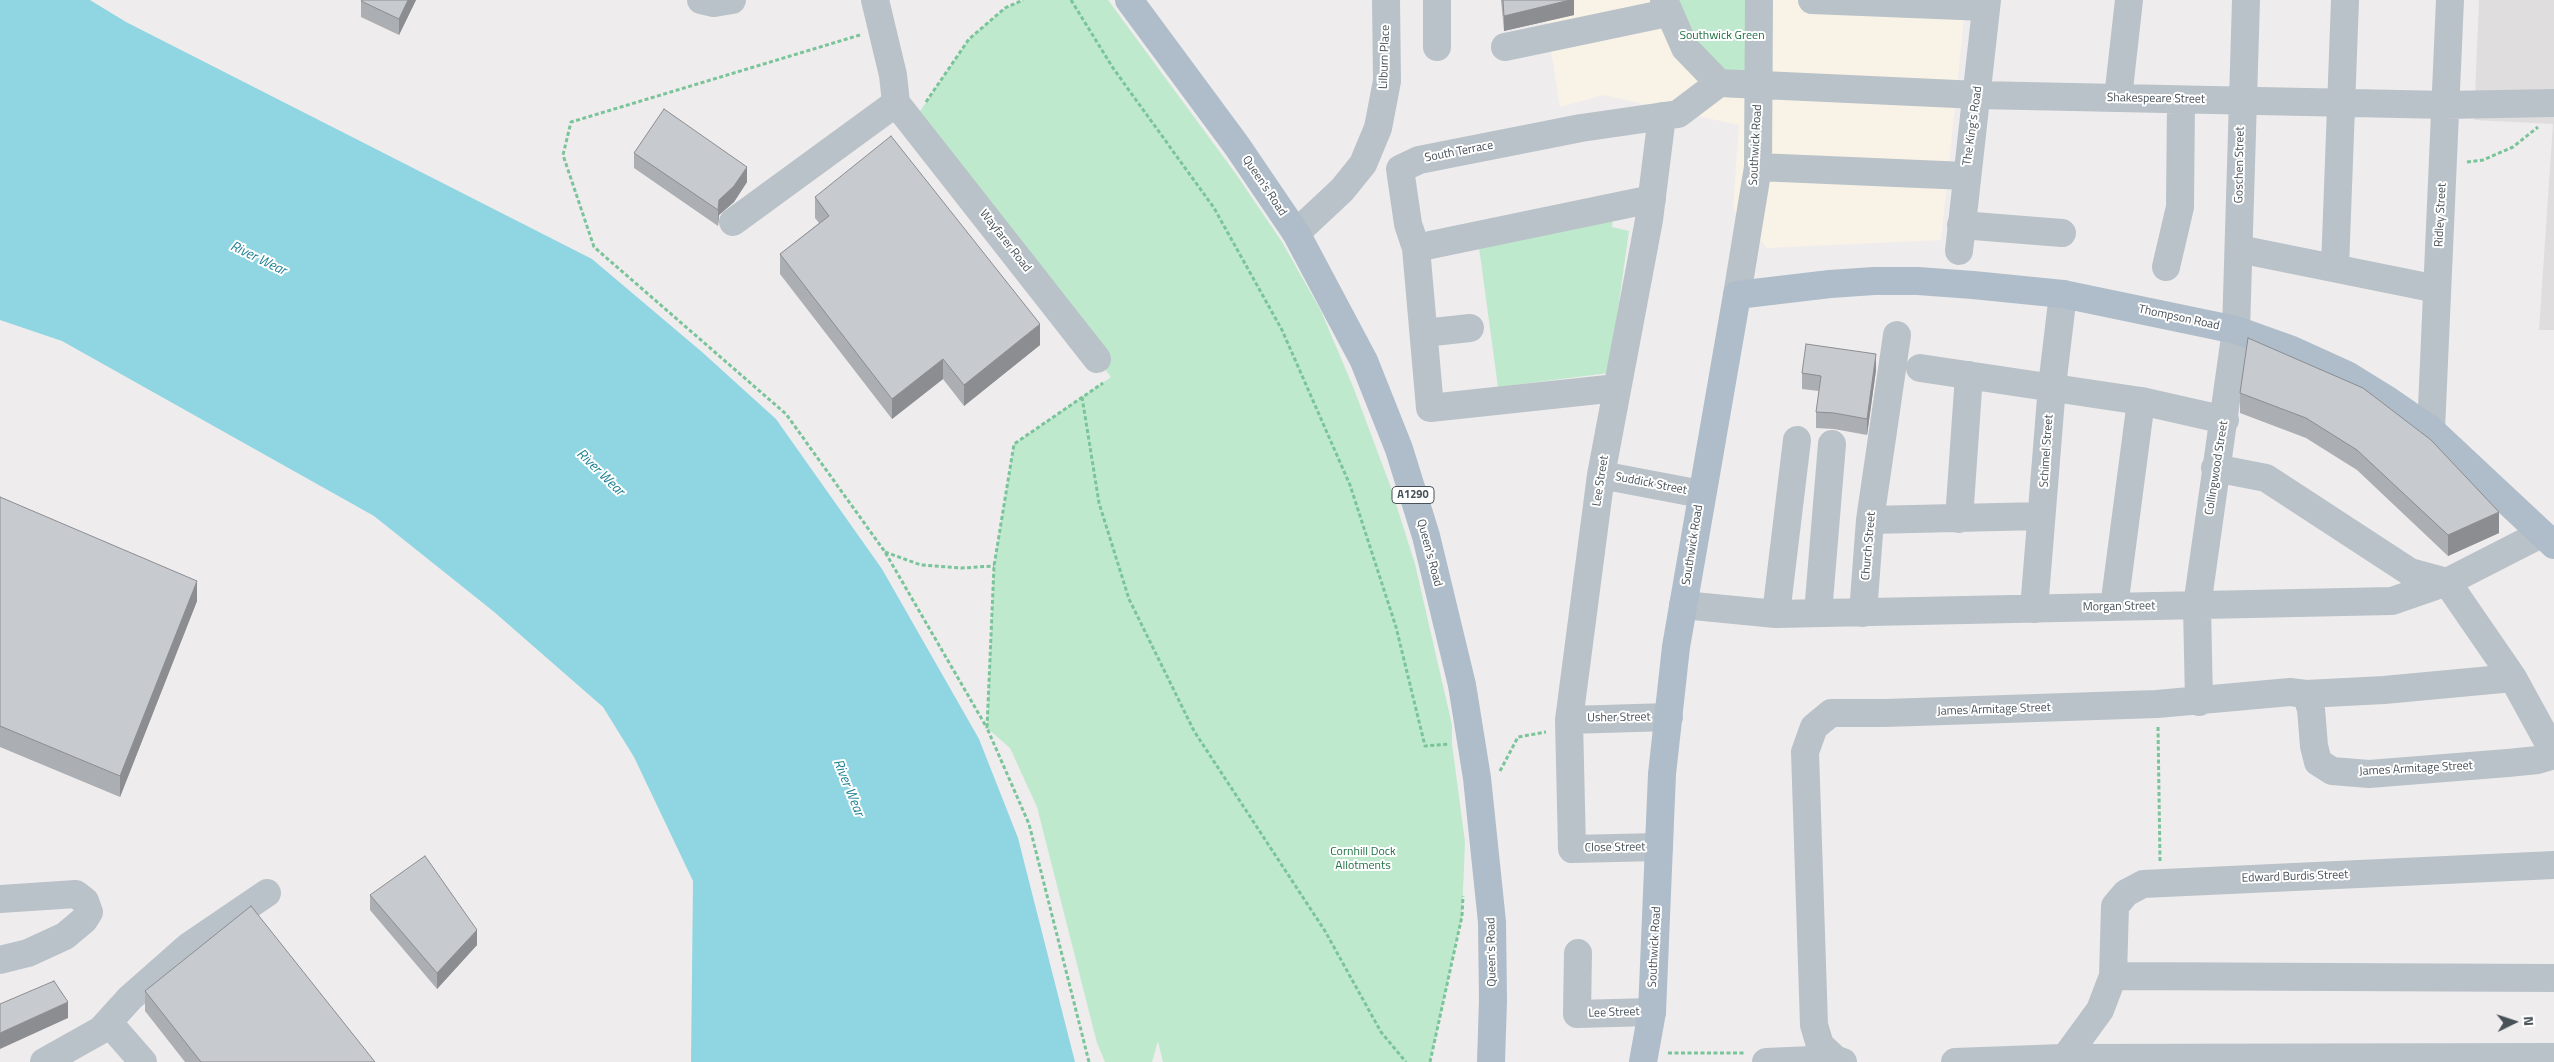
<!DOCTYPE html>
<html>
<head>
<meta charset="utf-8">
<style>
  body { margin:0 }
  #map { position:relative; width:2554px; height:1062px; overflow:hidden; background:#efeced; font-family:"Titillium Web",sans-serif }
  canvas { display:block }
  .north { position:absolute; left:2489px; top:997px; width:50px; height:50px; -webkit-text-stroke:4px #fff; paint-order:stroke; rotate:86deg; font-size:14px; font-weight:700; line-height:20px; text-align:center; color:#475158 }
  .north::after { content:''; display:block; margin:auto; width:18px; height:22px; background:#475158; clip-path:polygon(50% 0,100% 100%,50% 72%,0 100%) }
</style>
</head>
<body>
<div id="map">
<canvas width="2554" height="1062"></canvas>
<div class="north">N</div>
</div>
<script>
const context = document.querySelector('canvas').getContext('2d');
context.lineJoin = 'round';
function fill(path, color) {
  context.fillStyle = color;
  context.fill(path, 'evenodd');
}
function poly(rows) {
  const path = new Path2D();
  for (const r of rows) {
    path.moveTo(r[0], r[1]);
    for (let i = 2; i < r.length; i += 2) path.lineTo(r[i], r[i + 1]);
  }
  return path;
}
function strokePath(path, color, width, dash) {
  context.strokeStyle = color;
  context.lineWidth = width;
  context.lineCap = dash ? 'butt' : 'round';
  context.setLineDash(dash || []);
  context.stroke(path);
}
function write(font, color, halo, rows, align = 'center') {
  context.font = font + ' "Titillium Web",sans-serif';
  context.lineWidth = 4;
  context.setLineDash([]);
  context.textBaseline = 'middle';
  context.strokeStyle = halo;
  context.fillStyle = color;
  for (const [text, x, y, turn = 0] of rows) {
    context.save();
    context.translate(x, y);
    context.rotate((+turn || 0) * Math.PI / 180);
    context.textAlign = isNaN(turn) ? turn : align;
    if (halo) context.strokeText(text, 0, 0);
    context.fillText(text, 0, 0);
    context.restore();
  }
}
const commercial = poly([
  [1543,0,1966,0,1941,240,1767,248,1733,208,1739,125,1603,95,1560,107]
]);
const education = poly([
  [2479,0,2554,0,2554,330,2539,330,2553,124,2474,120]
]);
const green = poly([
  [1023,0,1108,0,1236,174,1282,242,1321,311,1354,389,1390,485,1415,564,1452,725,1452,744,1465,842,1462,916,1430,1062,1163,1062,1158,1041,1152,1062,1105,1062,1097,1043,1037,807,1010,748,987,728,994,566,1014,444,1111,377,912,123,969,39,1005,8],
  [1664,0,1759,0,1758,86,1719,83],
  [1614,212,1612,227,1629,231,1609,373,1498,387,1478,240]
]);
const water = poly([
  [0,0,90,0,126,22,592,259,702,352,776,419,882,569,979,739,1018,838,1075,1062,691,1062,693,881,634,757,603,707,493,611,374,516,62,341,0,320]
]);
const path = poly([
  [1071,0,1113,68,1214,208,1282,330,1350,485,1396,627,1425,746,1449,744],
  [860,35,571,122,563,155,594,247,786,414,885,552,987,728],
  [926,102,969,39,1005,8,1023,0],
  [2467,162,2483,160,2513,147,2538,127],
  [1082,397,1099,503,1129,599,1194,731,1325,931,1381,1032,1406,1062],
  [885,552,921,565,962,568,994,566],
  [2158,727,2160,861],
  [1500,771,1518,737,1546,732],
  [1668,1053,1744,1053],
  [1089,1062,1029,824,987,728,994,566,1014,444,1103,383],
  [1430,1062,1462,916,1463,896]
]);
const minor = poly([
  [701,0,714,3,732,0],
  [875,0,893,75,896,103],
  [1664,0,1685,48,1719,83,1978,95,2446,105,2554,103],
  [1812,0,1986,7],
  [1437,47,1437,0],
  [1505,47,1667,13],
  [2118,98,2129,0],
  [896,103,1097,359],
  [1758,167,1966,176],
  [733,222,896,103],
  [1961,225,2062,233],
  [1296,233,1342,190,1363,164,1378,128,1387,81,1386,0],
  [1416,248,1652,199],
  [2239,249,2437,289],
  [1959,251,1987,0],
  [2166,267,2180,207,2181,100],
  [2335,268,2345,0],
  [1737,295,1758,167,1759,0],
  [1424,333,1470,328],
  [1920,368,2141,401,2225,420],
  [1617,388,1430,408,1416,248,1408,224,1400,169,1419,160,1581,128,1678,114,1719,83],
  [2431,430,2450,0],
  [2215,468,2266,478,2410,572,2447,582,2513,678,2554,753],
  [1601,475,1701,494],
  [1959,519,1969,375],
  [1870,520,2041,516],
  [1683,605,1776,614,2392,601,2447,582,2541,534],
  [2114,607,2141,401],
  [2034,609,2052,386,2063,294],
  [1818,613,1832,444],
  [1863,613,1870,520,1897,335],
  [1776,614,1797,440],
  [2306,694,2384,690,2513,678],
  [2199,702,2197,606,2236,330,2246,0],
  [1569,720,1669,717],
  [1659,847,1572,849,1569,720,1601,475,1649,220,1662,116],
  [0,899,76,894,85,901,89,912,84,920,65,936,28,953,0,960],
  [1578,953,1577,1014,1652,1012],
  [2113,976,2554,978],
  [108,1022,143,1062],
  [44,1062,101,1030,130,998,189,946,267,893],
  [1766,1062,1835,1059],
  [1843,1062,1835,1059,1820,1045,1814,1025,1805,752,1814,727,1831,713,1885,713,2157,704,2290,692,2306,694,2311,709,2314,746,2318,762,2332,771,2369,774,2508,763,2538,760,2554,755],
  [1955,1062,2063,1058,2554,1057],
  [2062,1062,2100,1010,2113,976,2115,906,2126,893,2143,884,2554,865]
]);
const major = poly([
  [1129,0,1237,146,1296,233,1364,361,1399,449,1426,536,1462,685,1477,778,1492,922,1493,1000,1491,1062],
  [1643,1062,1652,1012,1662,774,1676,647,1737,295,1830,284,1874,281,1918,281,1973,285,2063,294,2236,330,2292,350,2347,375,2389,401,2431,430,2554,545]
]);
const wall = poly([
  [362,0,416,0,399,35,361,17,361,1],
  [1501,0,1574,0,1574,15,1504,31],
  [634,153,747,182,734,202,719,215,718,226,634,168],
  [815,197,1040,345,964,406,943,379,892,419,780,274,780,254,819,223,815,218],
  [2248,338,2499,533,2448,556,2357,470,2306,438,2240,413,2240,393],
  [1876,370,1867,435,1834,429,1816,428,1816,412,1819,391,1802,389,1802,373],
  [0,497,197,601,120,797,0,747],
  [370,895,477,945,437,989,370,910],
  [145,991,375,1062,185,1062,145,1011]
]);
const shadedWall = poly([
  [408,0,416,0,399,35,399,19],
  [1570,0,1574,0,1574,15,1504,31,1504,16],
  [747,167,747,182,734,202,719,215,718,226,718,210,719,200],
  [1040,324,1040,345,964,406,964,385],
  [1876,354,1876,370,1867,435,1867,419],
  [943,359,943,379,892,419,892,399],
  [2499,512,2499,533,2448,556,2448,535],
  [197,581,197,601,120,797,120,776],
  [477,930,477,945,437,989,437,973],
  [68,1002,68,1018,0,1049,0,1033]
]);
const building = poly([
  [362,0,408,0,399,19,361,1,362,0],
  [1503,0,1570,0,1504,16,1503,0],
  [664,109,747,167,734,186,719,200,718,210,634,153,664,109],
  [891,136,1040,324,964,385,943,359,892,399,780,254,829,216,815,197,891,136],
  [2248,338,2363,388,2431,440,2499,512,2448,535,2357,450,2306,418,2240,393,2248,338],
  [1806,344,1876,354,1867,419,1834,413,1816,412,1821,376,1802,373,1806,344],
  [0,497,197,581,120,776,0,726,0,497],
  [425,856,477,930,437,973,370,895,425,856],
  [251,906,375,1062,201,1062,145,991,251,906],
  [54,981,68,1002,0,1033,0,1004,54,981]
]);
const shields = [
  [1413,495,42]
];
const shieldNames = [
  ["A1290",1413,495]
];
const parkNames = [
  ["Southwick Green",1722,36],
  ["Cornhill Dock",1363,852],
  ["Allotments",1363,866]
];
const streetNames = [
  ["Lilburn Place",1385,57,-88],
  ["Shakespeare Street",2156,99,1],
  ["The King's Road",1973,126,-82],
  ["Southwick Road",1756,145,-87],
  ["South Terrace",1459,152,-11],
  ["Goschen Street",2240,165,-89],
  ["Queen's Road",1264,186,56],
  ["Ridley Street",2441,215,-87],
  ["Wayfarer Road",1005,241,52],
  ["Thompson Road",2179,318,12],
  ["Schimel Street",2047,451,-86],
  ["Collingwood Street",2217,468,-81],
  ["Lee Street",1601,481,-81],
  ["Suddick Street",1651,484,11],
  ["Southwick Road",1693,545,-81],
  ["Church Street",1869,546,-85],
  ["Queen's Road",1429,553,75],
  ["Morgan Street",2119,607,-1],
  ["James Armitage Street",1994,710,-2],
  ["Usher Street",1619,718,-1],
  ["James Armitage Street",2416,769,-3],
  ["Close Street",1615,848,-1],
  ["Edward Burdis Street",2295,877,-2],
  ["Southwick Road",1655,947,-87],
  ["Queen's Road",1492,952,-91],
  ["Lee Street",1614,1013,-2]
];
const waterNames = [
  ["River Wear",258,259,26],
  ["River Wear",600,473,44],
  ["River Wear",848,788,68]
];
fill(commercial, '#f9f2e6');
fill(education, '#e0ddde');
fill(green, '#bee9cc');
fill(water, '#8fd6e2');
strokePath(path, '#7ac49a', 3, [4, 2.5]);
strokePath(minor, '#b9c2c8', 28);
strokePath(major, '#aebdc9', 28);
fill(wall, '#abaeb2');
fill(shadedWall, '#8b8d91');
fill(building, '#c7cacf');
strokePath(building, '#8b8d91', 1);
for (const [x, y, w] of shields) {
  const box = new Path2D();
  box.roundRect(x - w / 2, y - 8.5, w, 17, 4);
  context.fillStyle = '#fff';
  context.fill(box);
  strokePath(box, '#475158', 1);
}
write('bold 11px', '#475158', null, shieldNames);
write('12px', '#1f7143', '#fff', parkNames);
write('12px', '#475158', '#fff', streetNames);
write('italic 14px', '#1a7f91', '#fff', waterNames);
</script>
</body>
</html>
